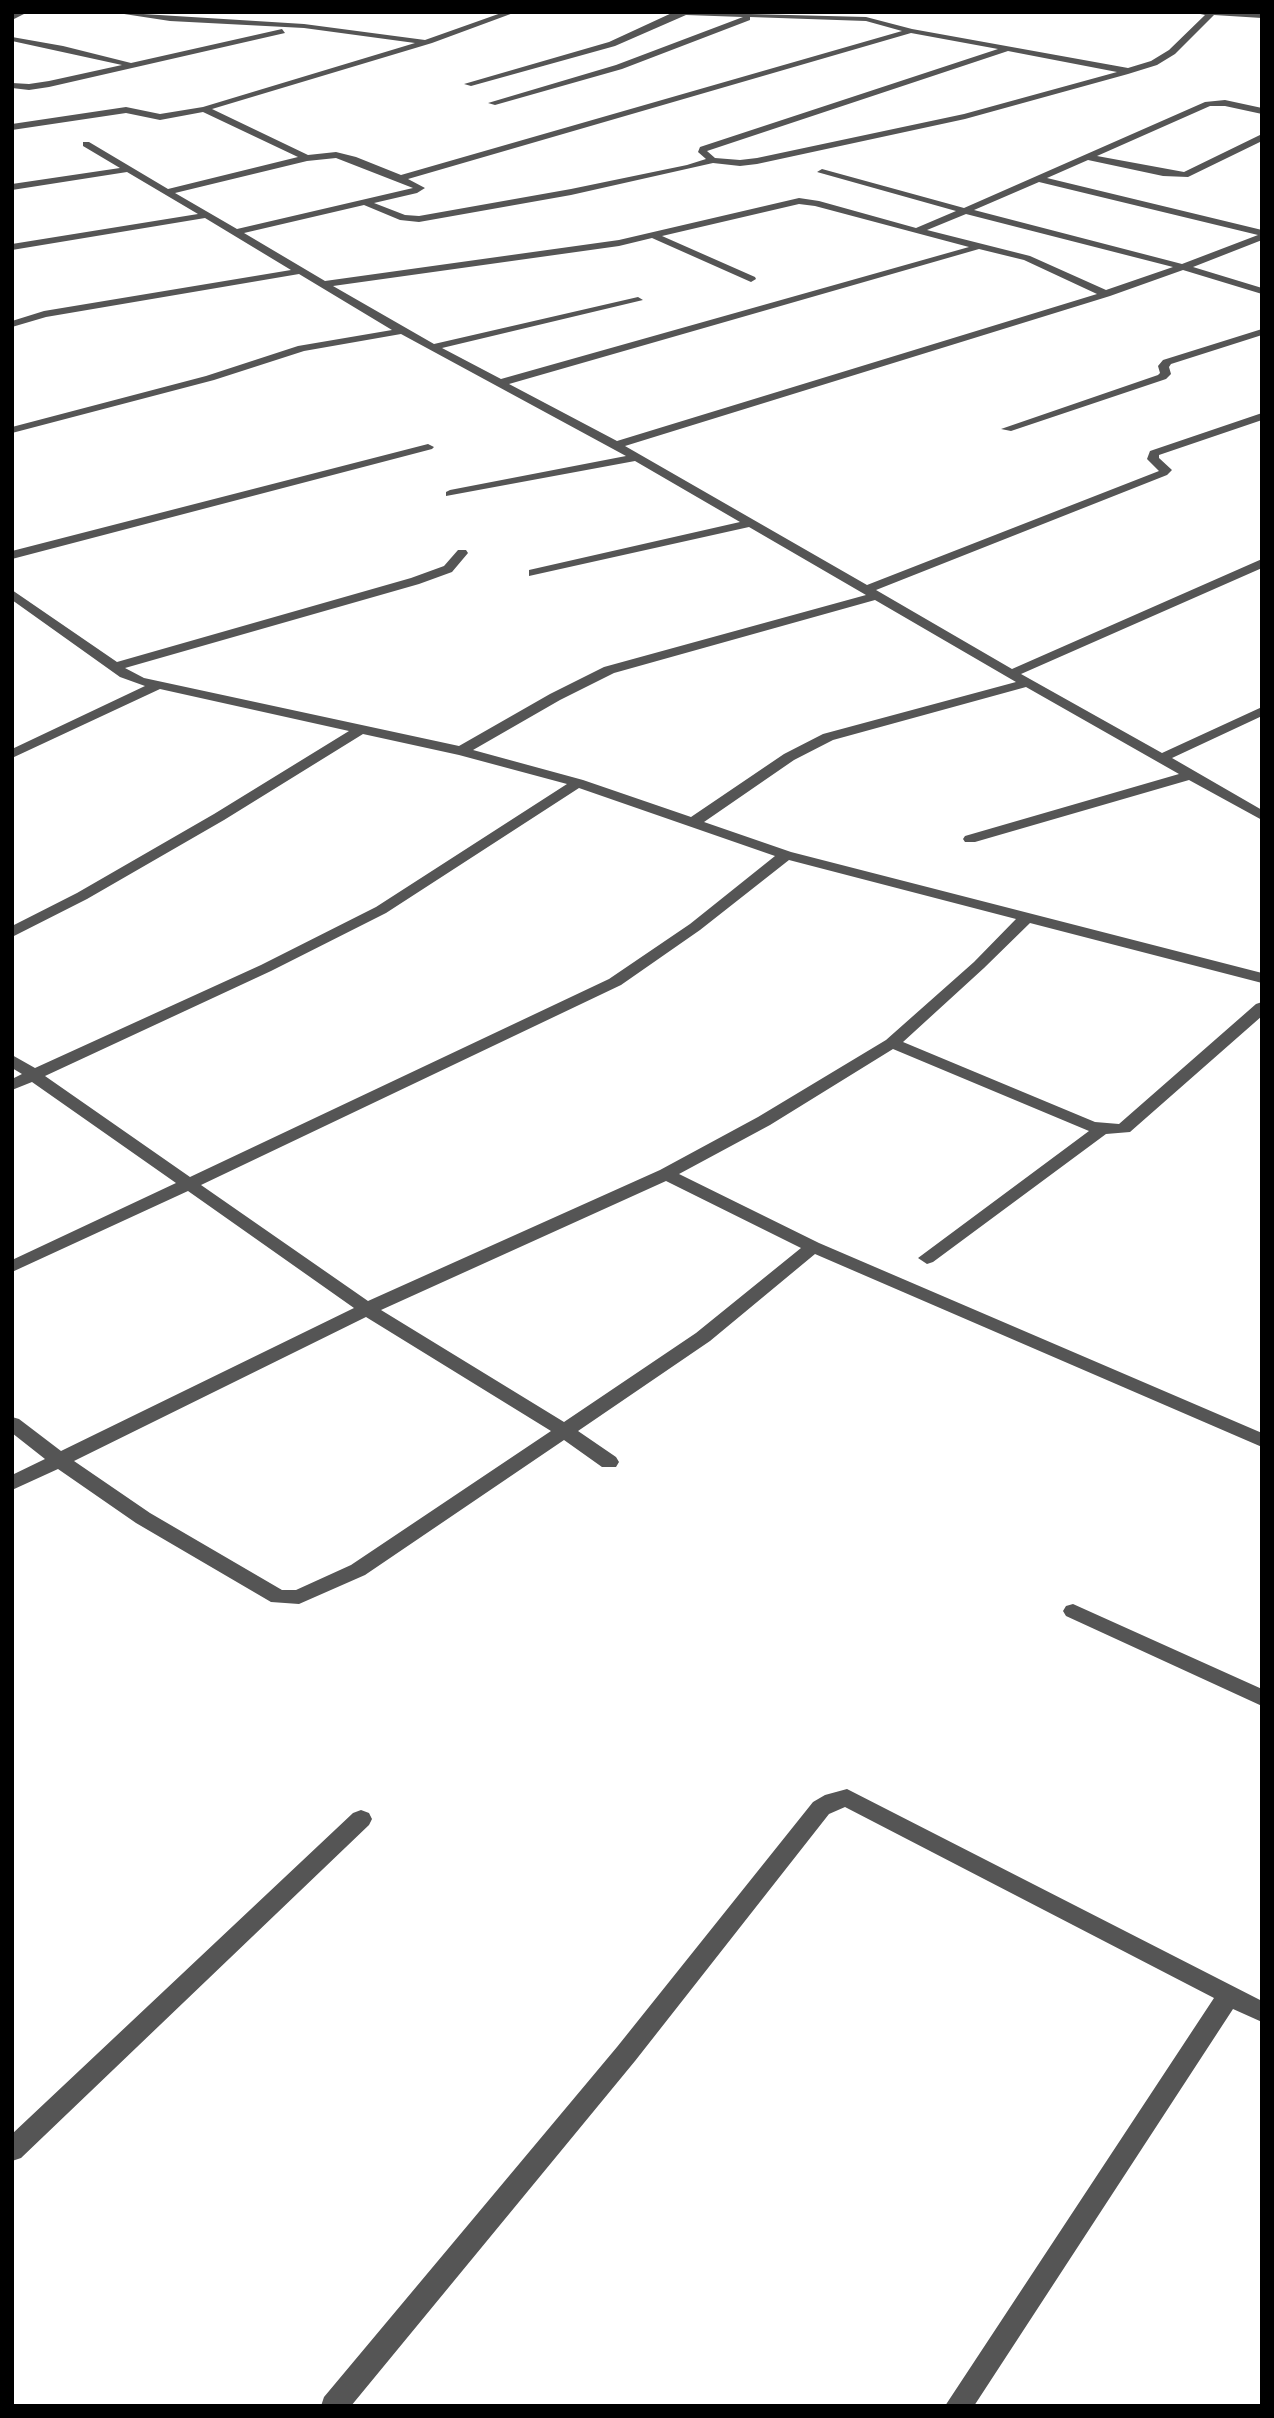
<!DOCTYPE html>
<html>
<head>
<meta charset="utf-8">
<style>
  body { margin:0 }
  #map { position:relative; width:1274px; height:2418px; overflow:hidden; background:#fff; font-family:Signika,sans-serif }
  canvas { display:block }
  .frame { position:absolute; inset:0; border:14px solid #000; pointer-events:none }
</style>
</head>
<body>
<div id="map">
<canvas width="1274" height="2418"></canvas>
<div class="frame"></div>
</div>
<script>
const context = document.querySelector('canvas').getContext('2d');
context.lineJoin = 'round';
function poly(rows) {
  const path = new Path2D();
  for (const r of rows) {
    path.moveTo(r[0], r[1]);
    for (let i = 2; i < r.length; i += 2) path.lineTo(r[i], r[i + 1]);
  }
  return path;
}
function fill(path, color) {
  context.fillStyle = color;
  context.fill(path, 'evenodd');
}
const minor = poly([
  [17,12,28,12,12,20,12,15,17,12],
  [111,12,304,24,425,40,504,12,516,12,432,43,212,109,308,155,336,152,356,157,401,175,902,31,866,21,750,17,750,20,622,69,495,105,488,103,616,65,743,17,686,15,615,46,471,86,464,84,609,42,674,12,866,17,912,29,1128,68,1151,61,1169,50,1205,15,1191,12,1262,14,1262,18,1214,15,1175,54,1157,65,1128,74,965,119,757,164,740,166,713,163,571,195,419,222,400,220,364,205,244,233,325,281,619,240,799,198,819,201,916,228,956,211,817,172,822,169,964,208,1205,102,1225,100,1262,108,1262,114,1225,106,1210,106,1097,156,1184,172,1262,134,1262,141,1188,177,1163,176,1088,160,1047,178,1262,230,1262,240,1193,267,1262,288,1262,294,1183,270,1110,296,625,446,867,585,1159,471,1147,459,1150,451,1262,413,1262,420,1159,455,1159,458,1172,470,1167,475,876,590,1012,669,1262,559,1262,568,1021,674,1162,753,1262,707,1262,716,1172,758,1262,810,1262,820,1189,780,975,842,965,842,963,839,965,836,1179,774,1026,687,833,740,794,760,704,822,791,852,1262,973,1262,983,1030,923,984,968,903,1042,1095,1122,1119,1124,1256,1004,1262,1002,1262,1016,1130,1132,1106,1134,933,1262,927,1264,918,1258,1089,1131,893,1049,770,1125,679,1174,819,1243,1262,1433,1262,1447,815,1254,710,1341,578,1431,616,1457,619,1462,616,1467,602,1467,564,1440,365,1575,299,1604,271,1602,136,1523,58,1469,12,1490,12,1475,45,1459,12,1433,12,1417,19,1419,61,1451,354,1308,188,1191,12,1272,12,1260,176,1183,32,1082,12,1090,12,1079,22,1074,12,1068,12,1055,35,1068,261,965,376,907,567,784,459,755,363,734,224,820,87,899,12,937,12,926,77,893,214,814,349,731,160,689,12,758,12,749,145,686,120,677,12,600,12,590,117,662,411,578,444,566,458,550,466,550,468,553,452,572,419,584,125,668,144,678,459,746,550,694,604,667,866,595,749,527,529,576,529,570,740,522,635,461,446,496,446,492,450,490,626,456,401,334,304,351,214,380,12,433,12,427,206,376,298,346,392,330,299,274,46,317,12,327,12,321,44,311,291,270,205,218,12,250,12,244,198,214,127,172,12,190,12,184,120,168,83,146,83,142,89,142,168,189,298,157,203,112,160,120,126,113,12,130,12,124,126,107,160,114,203,107,415,43,304,28,170,21,111,12],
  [911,33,998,49,700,147,698,152,706,159,687,165,571,189,419,216,405,215,374,203,417,193,425,188,408,179,911,33],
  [1008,51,1117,72,964,114,757,158,740,160,715,158,707,151,1008,51],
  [336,158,413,188,237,229,175,193,307,161,336,158],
  [1039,182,1258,235,1182,264,974,210,1039,182],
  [799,204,815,206,969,247,501,379,442,348,643,300,638,297,434,344,333,286,619,246,652,238,751,282,756,279,755,277,662,236,799,204],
  [966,214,1173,267,1106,290,1030,256,927,230,966,214],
  [979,249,1024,260,1097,294,617,441,509,384,979,249],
  [875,600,1016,682,823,734,784,754,691,817,583,780,473,750,560,700,614,673,875,600],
  [579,788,775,856,690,924,609,979,190,1177,45,1076,271,971,386,913,579,788],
  [789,860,1016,919,974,962,886,1040,758,1117,660,1170,368,1301,201,1185,621,985,700,930,789,860],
  [666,1181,801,1248,696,1333,564,1422,381,1310,666,1181],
  [366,1317,551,1431,351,1565,296,1590,282,1590,150,1513,74,1461,366,1317],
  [282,29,285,33,49,87,29,90,12,88,12,83,29,84,49,81,122,65,12,41,12,37,63,46,131,63,282,29],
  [1262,329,1262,335,1171,364,1169,367,1171,374,1166,379,1011,431,1001,429,1158,375,1160,373,1158,366,1163,360,1262,329],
  [428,444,434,447,432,449,12,559,12,551,428,444],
  [1073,1604,1262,1689,1262,1706,1066,1616,1063,1611,1066,1606,1073,1604],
  [847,1789,1262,2001,1262,2022,1233,2009,974,2406,945,2406,1214,1998,845,1807,829,1814,635,2061,351,2406,321,2406,324,2397,617,2047,813,1802,825,1795,847,1789],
  [361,1810,369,1813,372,1819,369,1825,21,2158,12,2161,12,2134,353,1813,361,1810]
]);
fill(minor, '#555');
</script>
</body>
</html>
